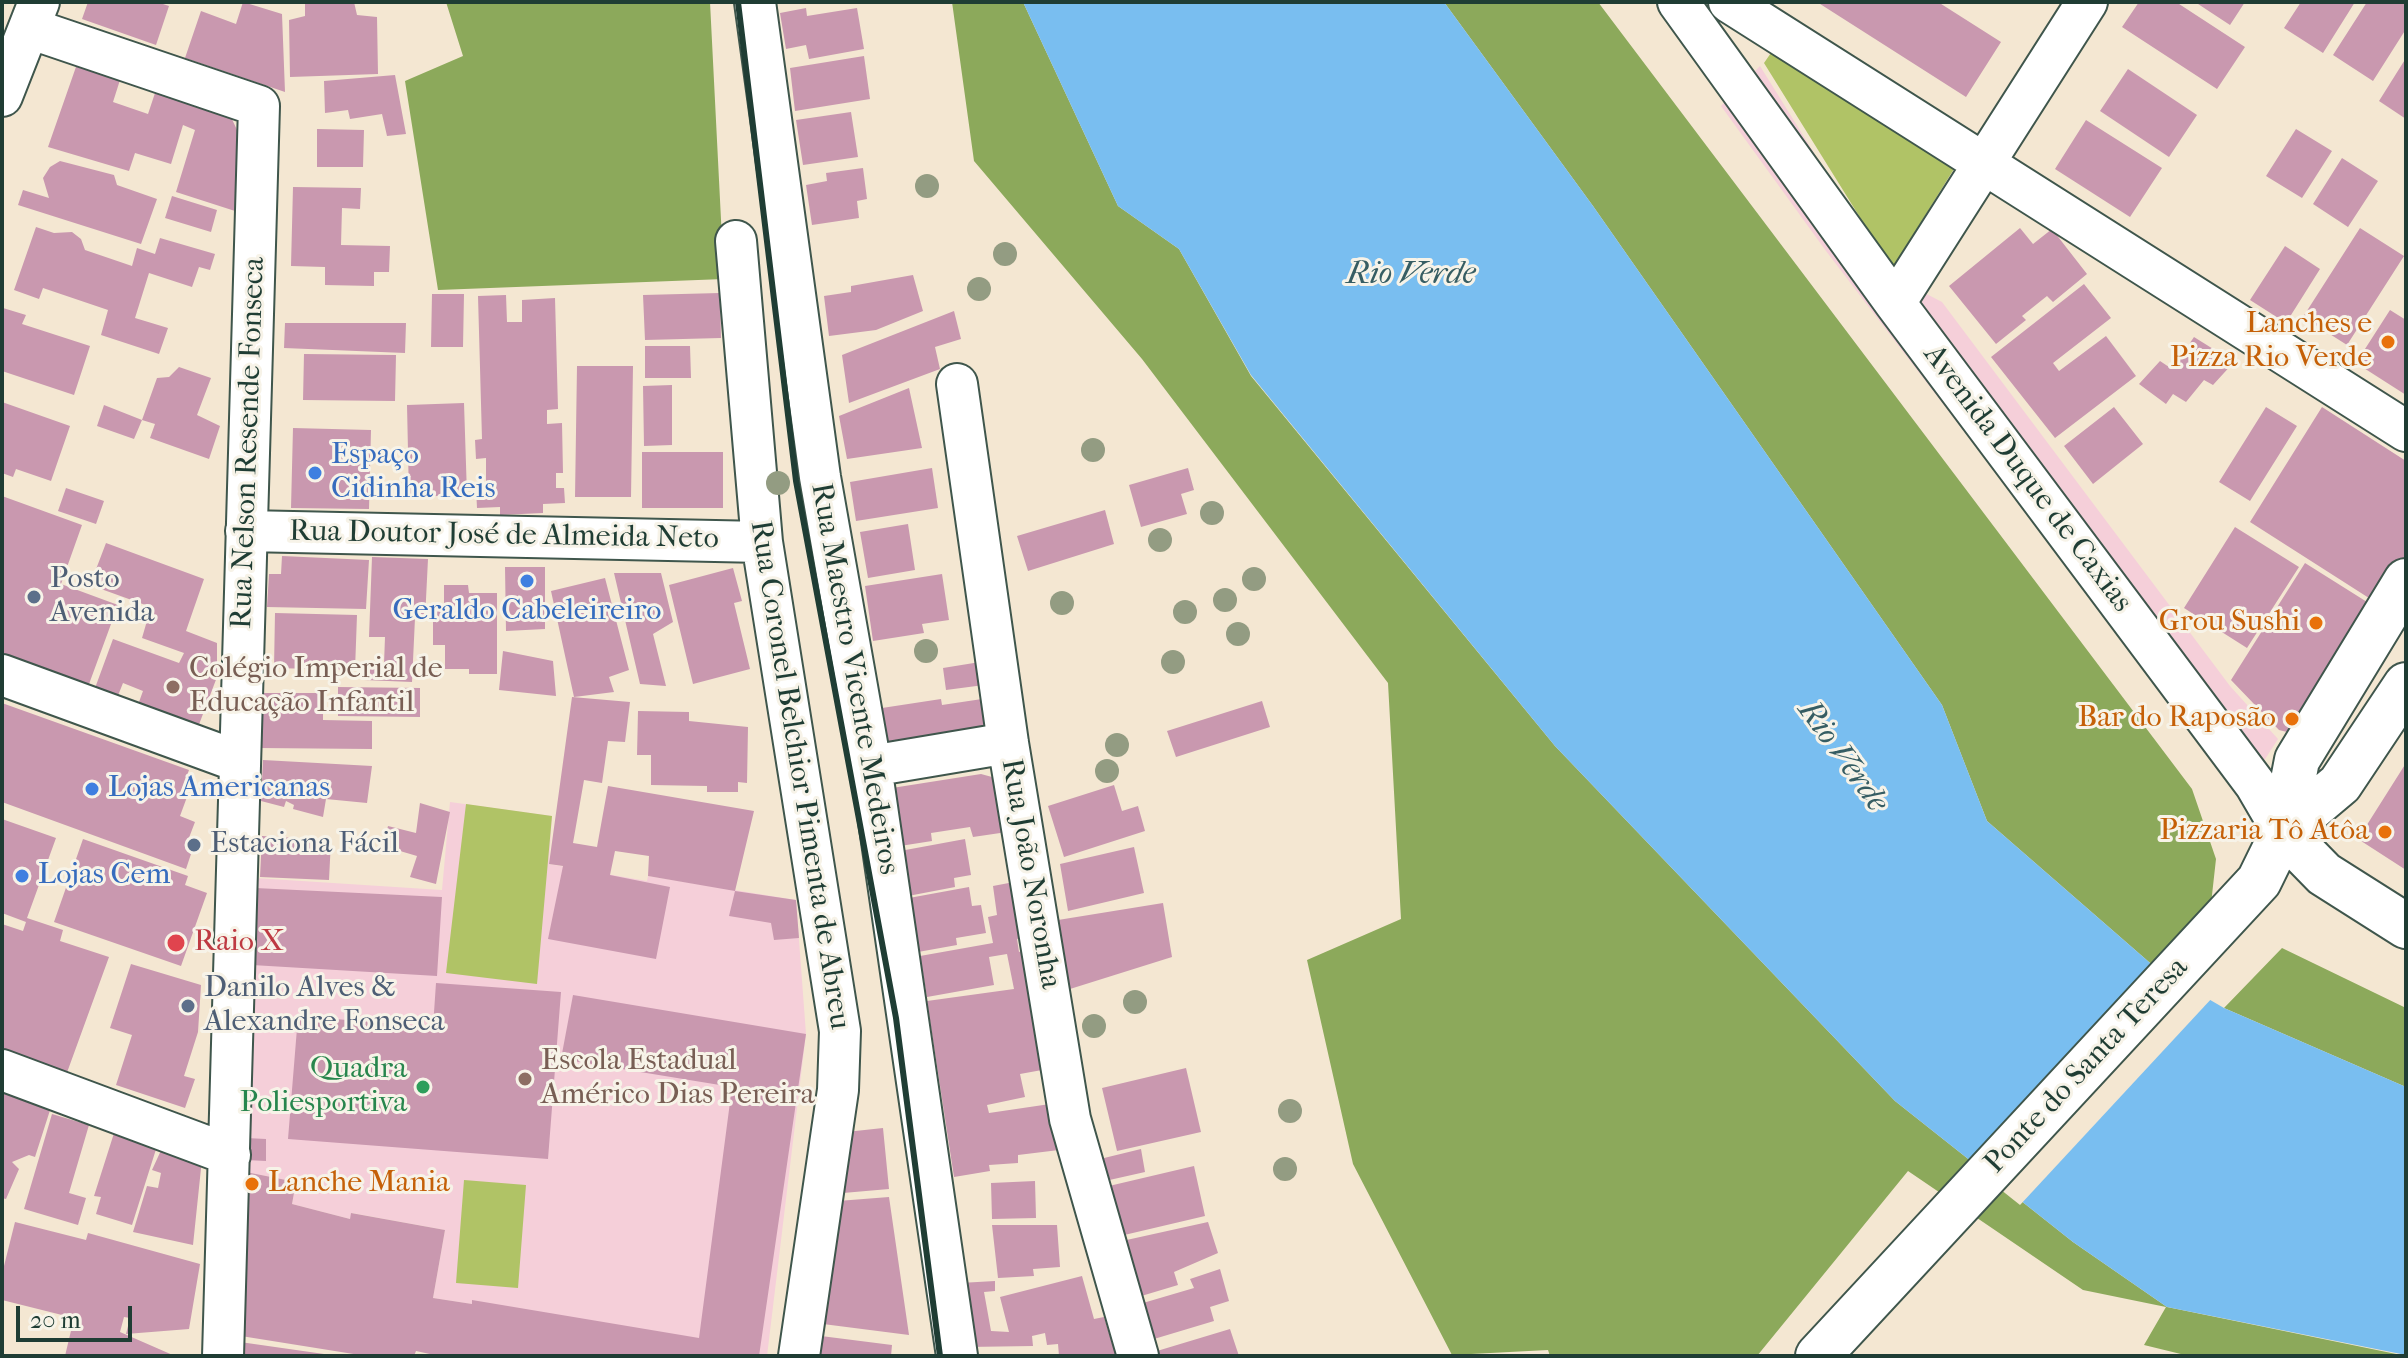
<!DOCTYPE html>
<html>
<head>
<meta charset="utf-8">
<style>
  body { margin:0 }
  #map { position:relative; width:2408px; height:1358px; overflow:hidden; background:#f4e7d2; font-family:"IM FELL French Canon",serif }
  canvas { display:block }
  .frame { position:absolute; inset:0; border:4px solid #1f3d34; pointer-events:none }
  .scale { position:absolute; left:16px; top:1306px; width:116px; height:36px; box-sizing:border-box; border:4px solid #1f3d34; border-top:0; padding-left:10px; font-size:24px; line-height:28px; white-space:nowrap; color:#1f3d34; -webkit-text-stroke:6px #f7f3e8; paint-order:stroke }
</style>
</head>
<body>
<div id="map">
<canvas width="2408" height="1358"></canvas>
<div class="frame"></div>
<div class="scale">20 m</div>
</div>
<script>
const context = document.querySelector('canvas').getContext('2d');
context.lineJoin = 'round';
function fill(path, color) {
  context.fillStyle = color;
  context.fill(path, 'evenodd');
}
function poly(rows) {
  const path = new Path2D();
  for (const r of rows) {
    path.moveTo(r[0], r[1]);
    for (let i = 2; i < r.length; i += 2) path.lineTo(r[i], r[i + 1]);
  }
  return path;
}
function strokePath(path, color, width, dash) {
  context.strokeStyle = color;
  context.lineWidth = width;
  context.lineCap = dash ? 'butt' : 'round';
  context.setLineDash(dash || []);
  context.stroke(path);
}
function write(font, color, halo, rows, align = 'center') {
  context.font = font + ' "IM FELL French Canon",serif';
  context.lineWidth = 6;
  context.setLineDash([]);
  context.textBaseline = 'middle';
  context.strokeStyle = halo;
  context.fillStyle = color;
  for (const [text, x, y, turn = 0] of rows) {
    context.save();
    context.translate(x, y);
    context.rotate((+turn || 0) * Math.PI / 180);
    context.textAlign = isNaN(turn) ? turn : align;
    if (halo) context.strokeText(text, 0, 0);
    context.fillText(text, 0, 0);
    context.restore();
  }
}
const built = poly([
  [1760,66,1890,275,1942,302,2230,686,2278,739,2242,795,1826,251,1721,106],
  [450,802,552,816,549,864,647,881,648,876,796,900,806,1034,767,1356,462,1356,471,1304,433,1298,445,1230,352,1213,350,1219,292,1204,296,1182,246,1172,255,878,442,890]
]);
const green = poly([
  [1773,50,1957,164,1892,269,1764,63],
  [466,804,552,816,537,984,446,973],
  [464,1180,526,1185,518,1288,456,1283]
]);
const forest = poly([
  [446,2,710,2,724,279,438,290,405,81,463,56],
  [952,2,1023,2,1118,206,1179,249,1251,376,1555,746,1895,1101,2073,1242,2167,1307,2406,1356,2189,1356,2144,1345,2166,1307,2083,1290,1908,1171,1757,1356,1550,1356,1548,1350,1452,1355,1353,1164,1307,960,1401,919,1388,683,1142,359,974,161],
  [1444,2,1598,2,2192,789,2216,859,2210,913,2157,969,1987,821,1942,705,1593,206],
  [2282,948,2406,1008,2406,1087,2224,1008]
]);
const water = poly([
  [1023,2,1444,2,1593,206,1942,705,1987,821,2157,969,2224,1008,2406,1087,2406,1355,2167,1307,2073,1242,1895,1101,1555,746,1251,375,1179,249,1118,206]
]);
const pier = poly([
  [2158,965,2213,997,2020,1205,1971,1166]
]);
const building = poly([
  [88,2,157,2,169,6,156,45,82,19],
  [243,2,282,14,285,92,185,58,201,11,236,24],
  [305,2,354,2,357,15,377,17,378,74,290,77,289,20,305,16],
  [1817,2,1938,2,2001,42,1966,97],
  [2139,2,2176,2,2245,47,2217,89,2122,27],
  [2195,2,2245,2,2230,25],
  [2301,2,2355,2,2323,53,2284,28],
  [2367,2,2406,2,2406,29,2373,81,2333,55],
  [806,8,807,16,857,8,864,49,809,59,806,45,786,49,780,13],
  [864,56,870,99,795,111,790,68],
  [2406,58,2406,119,2379,101],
  [77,64,120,80,113,102,148,114,155,93,231,117,237,130,235,211,176,192,195,130,183,125,171,164,135,153,129,171,48,147],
  [2128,69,2197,115,2169,157,2100,111],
  [395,75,406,134,387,136,382,114,350,119,348,110,325,113,324,81],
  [851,112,858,157,803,165,796,120],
  [2086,120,2162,168,2130,217,2055,169],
  [317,129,364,130,363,167,317,167],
  [2296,129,2332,151,2302,198,2266,176],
  [2342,158,2378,181,2348,227,2313,204],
  [60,161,114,175,117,185,157,199,141,244,18,205,23,190,49,198,43,178,50,167],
  [863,168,867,199,857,201,859,218,812,225,806,185,827,181,826,173],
  [293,187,361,188,360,209,342,208,341,245,390,246,389,272,374,272,374,286,325,285,325,267,291,266],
  [172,196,217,210,211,232,165,218],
  [36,227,54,233,72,232,81,239,85,250,132,266,137,248,155,254,160,238,215,254,210,270,199,267,192,287,149,273,135,318,168,328,159,354,101,335,108,310,43,288,39,299,14,290],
  [2020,228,2033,244,2052,229,2087,274,2053,302,2047,296,2022,316,2026,320,1996,344,1949,286],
  [2360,228,2404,256,2347,345,2303,317],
  [2285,246,2320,269,2286,323,2250,300],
  [913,275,923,311,876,330,829,336,824,296,851,292,851,286],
  [2084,284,2111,318,2053,363,2059,371,2106,336,2136,376,2055,438,1991,357],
  [720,293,721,338,645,340,643,295],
  [432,294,464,294,463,347,431,347],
  [506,295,507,322,522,322,522,300,555,298,558,409,547,410,547,424,562,423,563,473,556,473,556,488,564,488,565,503,543,504,543,513,500,515,500,507,477,508,476,488,486,488,486,458,476,459,475,440,482,439,478,296],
  [3,308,26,315,22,324,90,346,74,395,2,371],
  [2390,310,2406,320,2406,395,2356,363],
  [954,311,961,339,935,347,940,369,849,403,842,355],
  [285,323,406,323,405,353,284,348],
  [2194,337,2234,362,2213,385,2204,380,2186,402,2173,394,2166,404,2139,384,2160,361,2172,369],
  [645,346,690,346,691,378,645,378],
  [304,354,396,355,395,401,303,400],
  [577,366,633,366,631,497,575,497],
  [179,367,211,378,197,415,220,426,209,459,150,438,155,424,142,420,134,439,97,426,104,405,142,420,157,378,169,377],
  [672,385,672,445,644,446,643,386],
  [909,388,922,448,847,459,839,416],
  [2,402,70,426,51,481,16,469,13,477,2,473],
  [464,403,467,495,409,497,407,405],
  [2114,407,2143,444,2093,484,2064,446],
  [2266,407,2297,426,2250,501,2219,482],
  [2322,407,2406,461,2406,572,2383,607,2250,522],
  [293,428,371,430,369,509,291,508],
  [642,452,723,452,723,508,642,508],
  [932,468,938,508,856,521,850,482],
  [1188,468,1194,490,1181,494,1187,514,1141,527,1129,485],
  [66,488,104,501,96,524,58,511],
  [2,496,82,525,61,584,118,605,85,695,2,664],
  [1105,510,1114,544,1028,571,1017,536],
  [908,524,915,570,868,578,860,532],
  [2235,527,2299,567,2247,648,2184,608],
  [106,543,204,579,186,631,217,643,217,677,195,735,135,713,143,691,123,683,113,708,91,699,113,639,179,663,184,653,142,638,151,607,90,585],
  [282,556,369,560,366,609,267,607,269,574,281,574],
  [372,557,428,559,425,619,415,618,412,682,364,680,365,664,384,664,385,637,369,637],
  [2305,563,2375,607,2295,734,2279,730,2231,680],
  [505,567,545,567,545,629,506,631],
  [733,568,742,601,734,603,750,669,693,684,669,585],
  [614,573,661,573,673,622,653,634,666,686,640,684],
  [942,574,949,620,922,624,924,633,873,641,865,586],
  [605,578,629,670,609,677,614,692,574,697,551,591],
  [444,585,468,585,469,593,497,593,497,674,469,674,469,669,445,669,445,645,433,645,433,610,444,610],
  [275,613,357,615,355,670,274,668],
  [503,651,553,661,556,696,499,690],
  [980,662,984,685,946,690,943,668],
  [338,687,420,688,420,717,338,716],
  [260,693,323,693,323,720,372,721,372,749,259,748],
  [572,697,630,702,625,742,608,741,602,783,584,780,573,843,597,847,608,786,754,811,735,891,648,876,649,856,615,851,610,875,670,887,656,959,548,939,563,866,549,864],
  [941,699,942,705,982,699,988,735,889,755,882,708],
  [1262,701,1270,727,1176,757,1167,731],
  [2,703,189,770,180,794,187,797,180,816,195,822,187,843,194,845,186,869,2,802],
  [638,711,689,712,689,721,748,727,747,783,738,782,738,792,707,792,707,786,651,785,651,755,637,755],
  [263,760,372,766,367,803,326,799,323,817,293,809,294,805,286,801,284,807,261,801],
  [2406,763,2406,870,2358,839],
  [981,774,992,777,998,784,1007,832,973,837,970,827,931,833,932,841,900,846,892,788],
  [1114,785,1122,811,1138,806,1145,831,1064,857,1048,806],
  [420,803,450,812,436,884,410,877,417,856,383,846,388,826,416,833],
  [2,819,56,838,27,918,63,930,60,941,109,957,65,1078,2,1057,2,924,23,931,26,922,2,913],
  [262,836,331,840,329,880,260,877],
  [83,839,188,876,185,885,207,893,181,966,54,922],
  [965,839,971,875,954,878,955,887,908,896,900,851],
  [1134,847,1144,893,1068,911,1060,864],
  [1014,882,1022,938,1017,939,1019,952,1022,951,1042,1070,1020,1074,1025,1097,987,1105,989,1113,1050,1104,1059,1150,1018,1155,1018,1163,989,1165,990,1171,954,1177,927,1001,1014,989,1007,954,989,957,994,985,927,997,920,956,993,943,988,917,997,915,993,886],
  [969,887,972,906,981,905,986,933,956,938,957,945,918,952,909,898],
  [255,888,442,897,437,976,252,965],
  [735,891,796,900,799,938,774,940,771,923,729,916],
  [1163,903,1172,957,1070,989,1058,920],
  [131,964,201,985,198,1032,184,1076,195,1079,185,1108,116,1085,132,1035,110,1028],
  [436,983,561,992,548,1159,288,1139,298,1016,433,1027],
  [573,995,806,1034,759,1356,439,1356,416,1351,414,1356,366,1356,241,1336,246,1172,296,1182,292,1204,350,1219,351,1213,445,1230,433,1298,472,1304,472,1300,699,1338,732,1087,561,1059],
  [1186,1068,1201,1132,1117,1151,1102,1088],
  [2,1088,52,1104,35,1157,29,1155,12,1162,19,1169,6,1199,2,1198],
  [52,1114,89,1125,69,1193,86,1198,78,1225,24,1209],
  [883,1128,889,1189,843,1193,837,1133],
  [115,1130,158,1143,132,1225,96,1214,101,1197,94,1196],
  [246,1138,266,1139,266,1161,246,1160],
  [163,1146,202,1159,193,1245,133,1232,147,1186,158,1188,161,1173,152,1170],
  [1141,1149,1145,1172,1105,1181,1100,1159],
  [1194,1166,1205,1216,1120,1236,1109,1186],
  [1035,1181,1036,1218,992,1219,991,1183],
  [889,1197,909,1335,823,1324,838,1201],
  [15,1222,86,1240,88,1233,200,1264,189,1329,126,1334,130,1318,124,1317,120,1332,175,1356,65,1356,74,1318,2,1300,2,1274],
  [1208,1222,1218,1253,1174,1272,1178,1285,1138,1297,1122,1241],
  [992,1225,1057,1225,1060,1267,1033,1269,1034,1276,998,1278],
  [1220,1269,1229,1301,1210,1307,1214,1321,1154,1339,1143,1303,1194,1288,1190,1279],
  [1082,1276,1094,1319,1104,1317,1116,1356,1059,1356,1058,1344,1047,1345,1045,1333,1032,1336,1033,1346,967,1347,960,1283,995,1281,995,1291,984,1292,991,1331,1009,1332,1000,1297],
  [1230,1329,1239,1356,1159,1356,1157,1351],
  [821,1336,892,1345,891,1356,818,1356],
  [240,1342,324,1354,324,1356,240,1356]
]);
const minor = poly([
  [755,2,820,477,871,766,957,1356],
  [1678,2,1895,303,2255,784,2283,832],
  [1729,2,2406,431],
  [29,28,259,106,223,1356],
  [2,96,39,2],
  [736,241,762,542,840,1031,838,1090,799,1356],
  [1895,303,2087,2],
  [957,384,1008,743,1070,1119,1138,1356],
  [246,531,762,542],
  [2,675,240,762],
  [871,766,1008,743],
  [2,1070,230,1155]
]);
const major = poly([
  [2283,832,2340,784,2406,685],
  [2283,832,2324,874,2406,926],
  [1818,1356,2259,881,2283,832,2297,760,2406,581]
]);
const rail = poly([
  [738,2,796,481,896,1018,940,1356]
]);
const trees = [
  [927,186],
  [1005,254],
  [979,289],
  [1093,450],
  [778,483],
  [1212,513],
  [1160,540],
  [1254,579],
  [1225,600],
  [1062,603],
  [1185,612],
  [1238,634],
  [926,651],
  [1173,662],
  [1117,745],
  [1107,771],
  [1135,1002],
  [1094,1026],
  [1290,1111],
  [1285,1169]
];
const markers = [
  [2388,342,8,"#e8710a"],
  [315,473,8,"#3f7fe0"],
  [527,581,8,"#3f7fe0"],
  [34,597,8,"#5c6f8a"],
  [2316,623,8,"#e8710a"],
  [173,687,8,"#8d6e63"],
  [2292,719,8,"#e8710a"],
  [92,789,8,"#3f7fe0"],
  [2385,832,8,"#e8710a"],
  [194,845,8,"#5c6f8a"],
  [22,876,8,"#3f7fe0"],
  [176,943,10,"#e0444e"],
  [188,1006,8,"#5c6f8a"],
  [525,1079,8,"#8d6e63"],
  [423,1087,8,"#2e9e5b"],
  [252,1184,8,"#e8710a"]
];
const foodNames = [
  ["Lanches e",2372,325],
  ["Pizza Rio Verde",2372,359],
  ["Grou Sushi",2300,623],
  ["Bar do Raposão",2276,719],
  ["Pizzaria Tô Atôa",2369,832],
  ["Lanche Mania",268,1184,"left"]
];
const streetNames = [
  ["Rua Nelson Resende Fonseca",249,443,-88],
  ["Avenida Duque de Caxias",2027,479,53],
  ["Rua Doutor José de Almeida Neto",504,536,1],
  ["Rua Maestro Vicente Medeiros",854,679,80],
  ["Rua Coronel Belchior Pimenta de Abreu",799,775,81],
  ["Rua João Noronha",1030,874,80],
  ["Ponte do Santa Teresa",2087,1066,-47]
];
const shopNames = [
  ["Espaço",331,456],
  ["Cidinha Reis",331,490],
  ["Geraldo Cabeleireiro",527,612,"center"],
  ["Lojas Americanas",108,789],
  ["Lojas Cem",38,876]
];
const serviceNames = [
  ["Posto",50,580],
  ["Avenida",50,614],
  ["Estaciona Fácil",210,845],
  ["Danilo Alves &",204,989],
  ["Alexandre Fonseca",204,1023]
];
const educationNames = [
  ["Colégio Imperial de",189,670],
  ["Educação Infantil",189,704],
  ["Escola Estadual",541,1062],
  ["Américo Dias Pereira",541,1096]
];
const healthNames = [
  ["Raio X",194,943]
];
const leisureNames = [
  ["Quadra",407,1070],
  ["Poliesportiva",407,1104]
];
const waterNames = [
  ["Rio Verde",1411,275],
  ["Rio Verde",1842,757,54]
];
fill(built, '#f5cfd9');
fill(green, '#b0c366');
fill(forest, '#8ca95b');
fill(water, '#79bef0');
fill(pier, '#f4e7d2');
fill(building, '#c998af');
strokePath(minor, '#3f564c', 44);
strokePath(major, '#3f564c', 48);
strokePath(minor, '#fff', 40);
strokePath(major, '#fff', 44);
strokePath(rail, '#1f3d34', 6);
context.fillStyle = '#939c82';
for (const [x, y] of trees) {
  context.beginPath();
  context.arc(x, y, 12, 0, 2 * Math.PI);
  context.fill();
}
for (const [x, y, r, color] of markers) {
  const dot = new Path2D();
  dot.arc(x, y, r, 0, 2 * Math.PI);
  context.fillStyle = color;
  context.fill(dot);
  strokePath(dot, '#f7f3e8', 3);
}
write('30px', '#c56008', '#f7f3e8', foodNames, 'right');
write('30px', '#1f3d34', '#f7f3e8', streetNames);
write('30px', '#366cbe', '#f7f3e8', shopNames, 'left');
write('30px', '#4e5e75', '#f7f3e8', serviceNames, 'left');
write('30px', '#785e54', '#f7f3e8', educationNames, 'left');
write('30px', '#be3a42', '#f7f3e8', healthNames, 'left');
write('30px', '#27864d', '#f7f3e8', leisureNames, 'right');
write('italic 32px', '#365d63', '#f7f3e8', waterNames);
</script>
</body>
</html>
